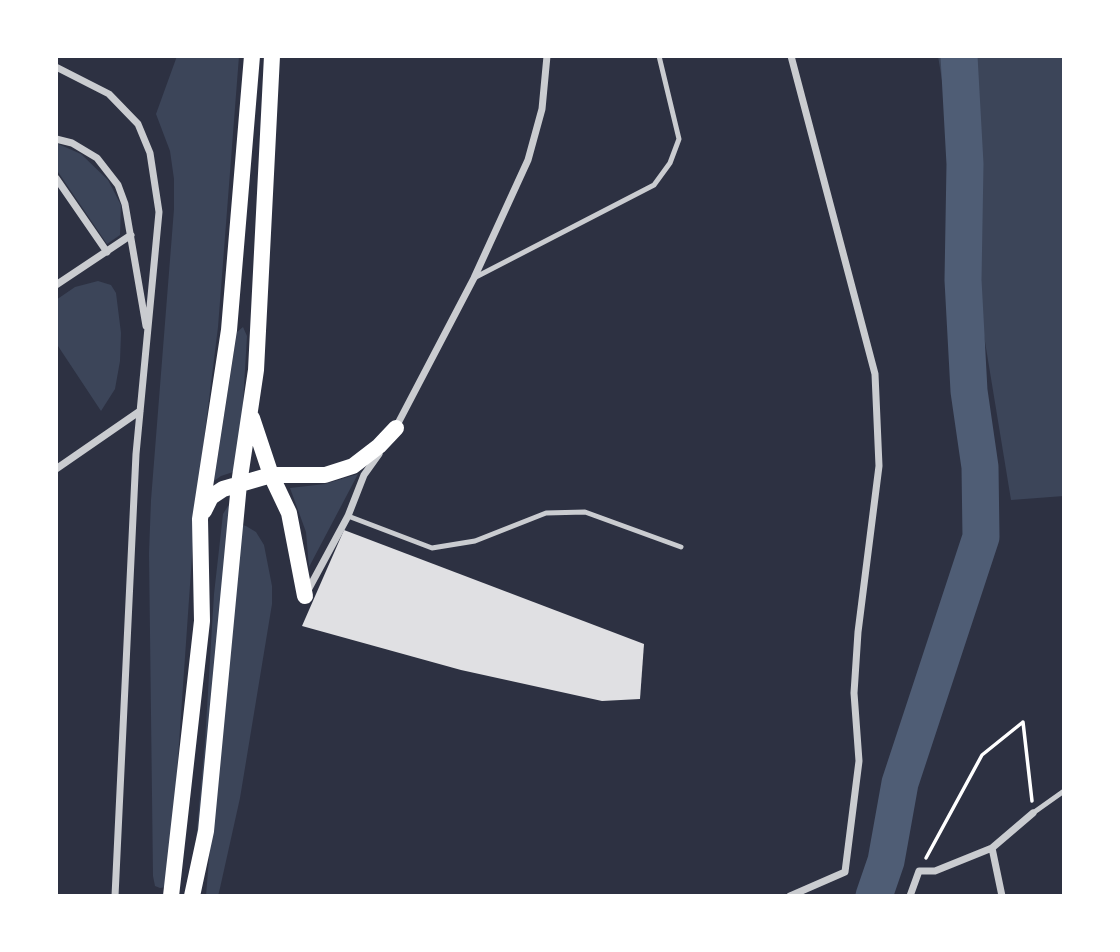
<!DOCTYPE html>
<html>
<head>
<meta charset="utf-8">
<style>
  body { margin:0 }
  #map { position:relative; width:1120px; height:952px; overflow:hidden; background:#2d3142; font-family:"Varela Round",sans-serif }
  canvas { display:block }
  .frame { position:absolute; inset:0; border:58px solid #fff; pointer-events:none }
</style>
</head>
<body>
<div id="map">
<canvas width="1120" height="952"></canvas>
<div class="frame"></div>
</div>
<script>
const context = document.querySelector('canvas').getContext('2d');
context.lineJoin = 'round';
function fill(path, color) {
  context.fillStyle = color;
  context.fill(path, 'evenodd');
}
function poly(rows) {
  const path = new Path2D();
  for (const r of rows) {
    path.moveTo(r[0], r[1]);
    for (let i = 2; i < r.length; i += 2) path.lineTo(r[i], r[i + 1]);
  }
  return path;
}
function strokePath(path, color, width, dash) {
  context.strokeStyle = color;
  context.lineWidth = width;
  context.lineCap = dash ? 'butt' : 'round';
  context.setLineDash(dash || []);
  context.stroke(path);
}
const green = poly([
  [177,56,239,56,218,327,195,513,170,873,166,887,160,888,155,886,153,876,149,553,151,500,174,209,174,179,170,151,156,114],
  [938,56,1064,56,1064,496,1011,500],
  [56,143,81,154,108,180,121,205,120,235,107,244,56,169],
  [98,281,111,285,116,293,121,333,120,361,115,389,101,411,56,343,56,300,75,287],
  [243,327,247,336,239,470,221,476,214,481,237,332],
  [358,474,309,567,306,532,290,488,325,484],
  [235,502,200,852,195,852,205,741,214,594,223,514,228,506],
  [236,523,246,526,256,532,264,545,272,586,272,604,240,798,220,888,218,896,206,896]
]);
const river = poly([
  [874,896,886,861,900,783,981,537,980,467,969,391,963,280,965,164,959,56]
]);
const building = poly([
  [344,530,644,644,640,699,602,701,461,670,302,626]
]);
const path = poly([
  [1023,722,1032,801],
  [926,858,982,755,1023,722]
]);
const service = poly([
  [474,278,654,185,670,163,679,139,659,56],
  [348,516,432,548,475,541,546,513,585,512,681,547],
  [1033,813,1064,791]
]);
const minor = poly([
  [56,67,109,94,138,124,150,153,159,212,136,454,115,896],
  [56,139,72,143,97,158,118,185,125,204,146,326],
  [56,178,107,252],
  [56,285,131,235],
  [395,429,474,278,528,160,542,109,547,56],
  [56,469,140,411],
  [307,592,348,516,364,475,379,454],
  [992,848,1002,896],
  [790,896,845,872,859,761,854,693,858,632,879,466,875,374,791,56],
  [910,896,919,871,935,871,992,848,1033,813]
]);
const trunk = poly([
  [252,418,271,475,289,513,305,596],
  [204,511,211,497,223,489,271,475,325,475,353,466,379,446,396,428],
  [171,896,202,621,200,519,229,330,252,56],
  [192,896,206,831,239,484,256,370,272,56]
]);
fill(green, '#3c4559');
strokePath(river, '#4f5d75', 37);
fill(building, '#e0e0e3');
strokePath(path, '#fff', 3.5);
strokePath(service, '#caccd0', 5);
strokePath(minor, '#caccd0', 7);
strokePath(trunk, '#fff', 16);
</script>
</body>
</html>
